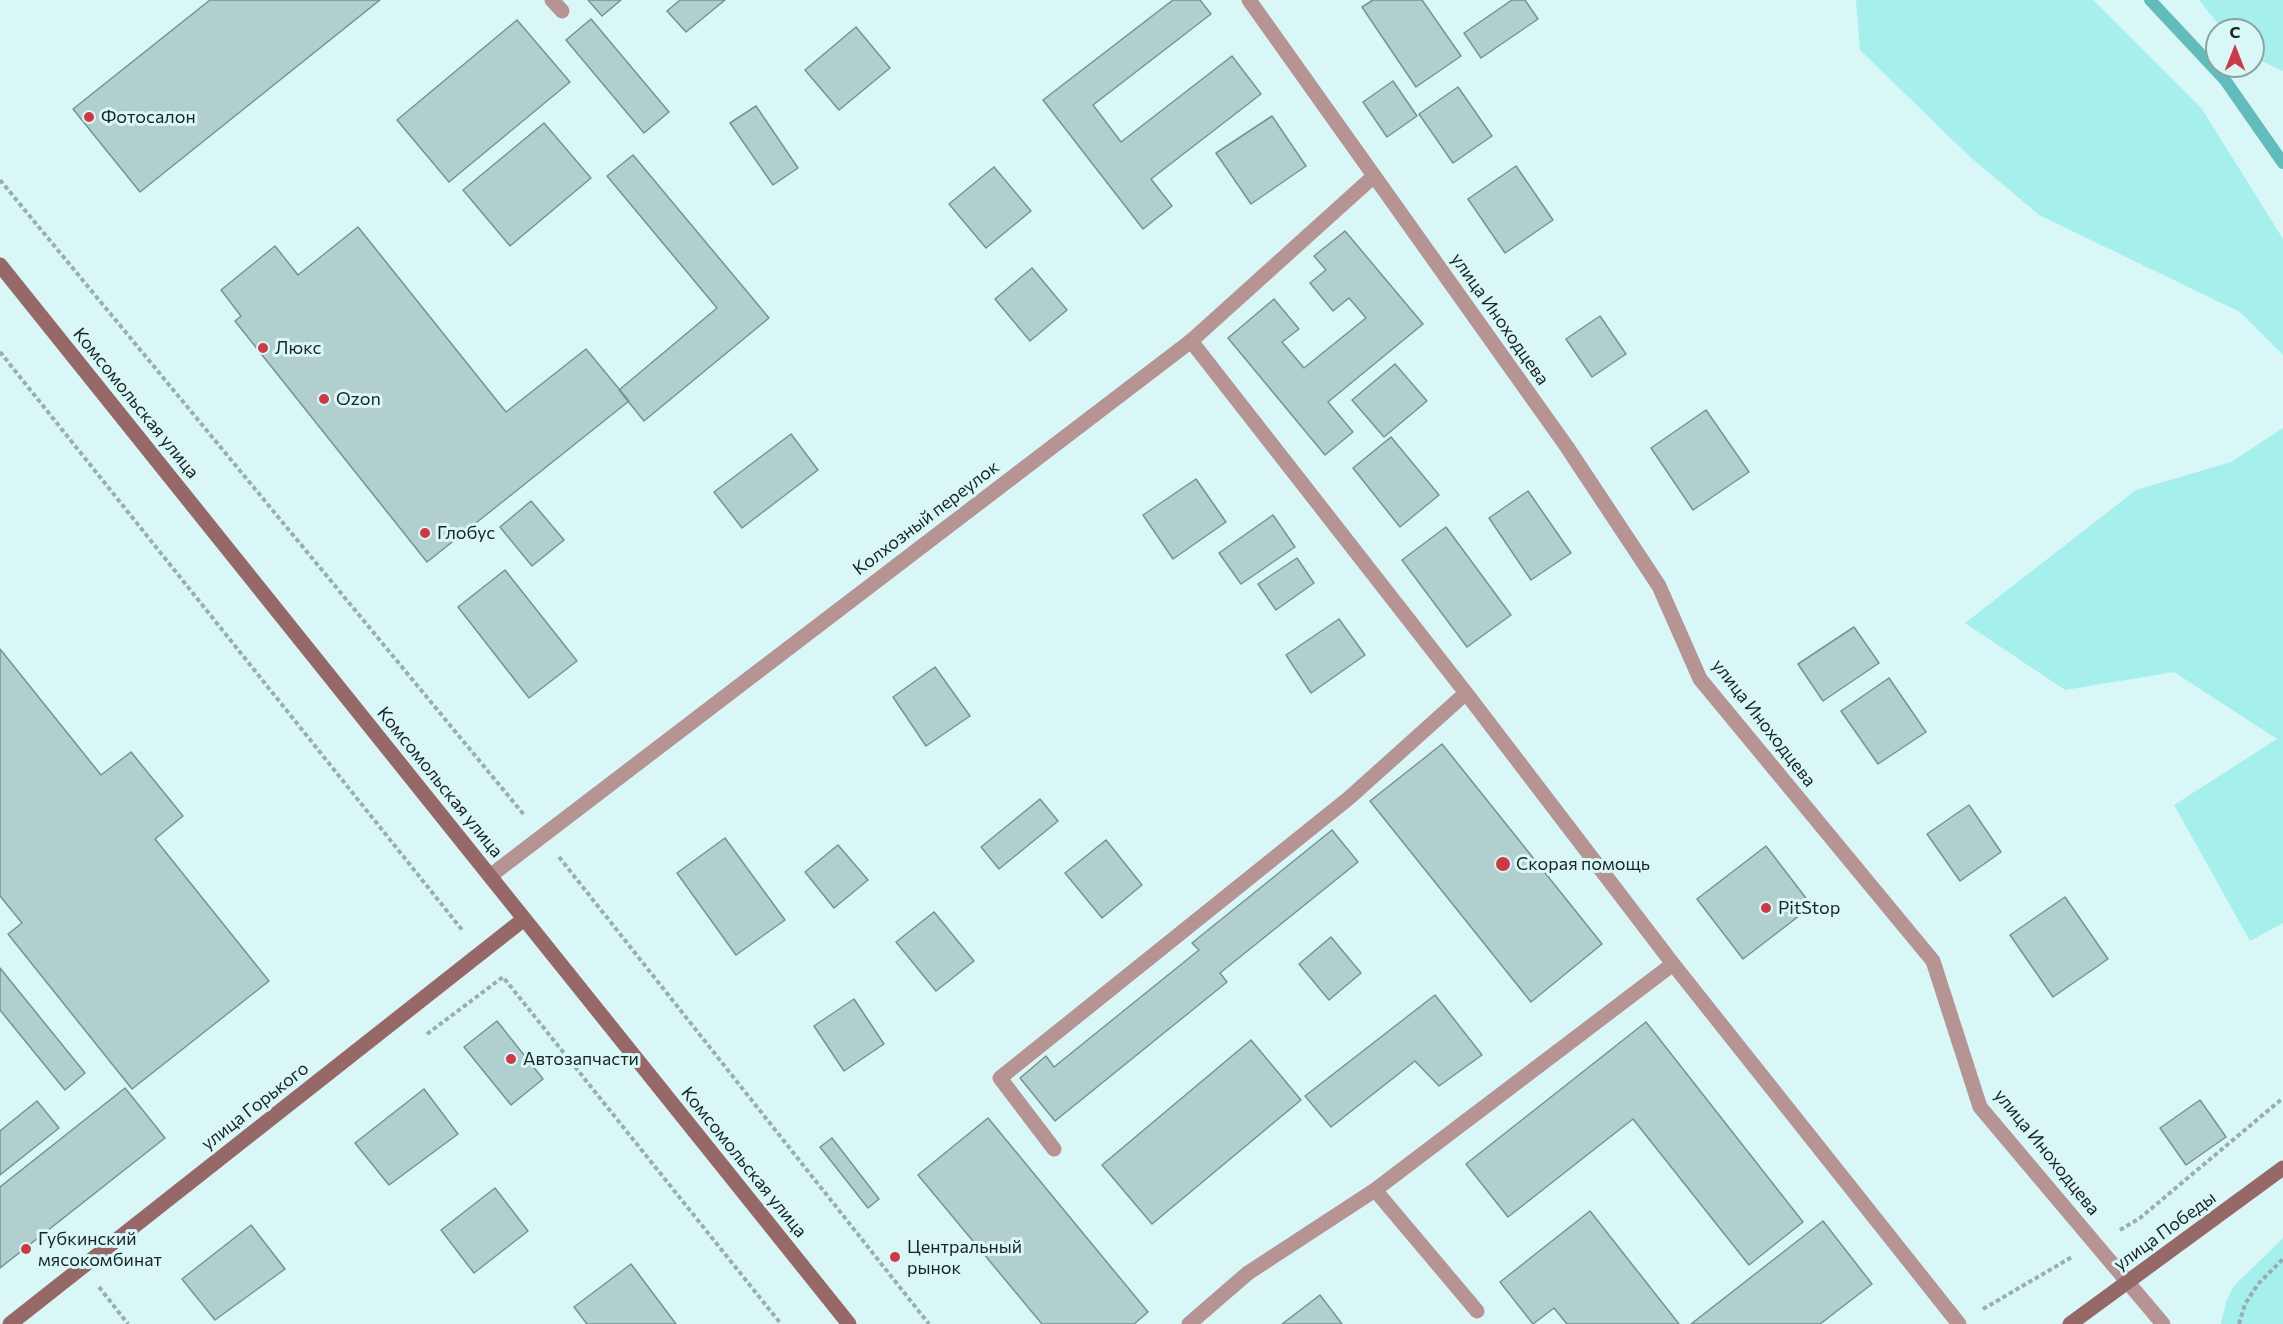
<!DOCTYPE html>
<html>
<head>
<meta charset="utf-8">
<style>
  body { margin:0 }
  #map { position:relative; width:2283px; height:1324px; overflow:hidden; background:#d9f7f6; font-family:Commissioner,sans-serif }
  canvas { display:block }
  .north { position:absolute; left:2205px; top:18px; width:60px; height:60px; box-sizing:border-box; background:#d9f7f6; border:2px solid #8ca3a2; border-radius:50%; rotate:0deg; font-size:16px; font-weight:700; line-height:24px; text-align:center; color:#192424 }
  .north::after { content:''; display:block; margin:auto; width:21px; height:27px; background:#ca3a47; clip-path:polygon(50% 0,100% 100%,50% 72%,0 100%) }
</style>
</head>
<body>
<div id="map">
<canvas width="2283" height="1324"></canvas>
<div class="north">С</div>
</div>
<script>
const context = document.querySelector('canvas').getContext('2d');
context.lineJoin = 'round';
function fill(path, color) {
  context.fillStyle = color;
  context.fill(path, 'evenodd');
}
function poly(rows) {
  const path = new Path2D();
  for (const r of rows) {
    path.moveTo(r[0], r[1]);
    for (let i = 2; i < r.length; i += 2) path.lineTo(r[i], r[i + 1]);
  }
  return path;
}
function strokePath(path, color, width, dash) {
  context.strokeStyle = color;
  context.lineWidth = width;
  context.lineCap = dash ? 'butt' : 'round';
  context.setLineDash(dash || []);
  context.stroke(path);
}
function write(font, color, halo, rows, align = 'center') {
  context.font = font + ' Commissioner,sans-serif';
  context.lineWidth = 6;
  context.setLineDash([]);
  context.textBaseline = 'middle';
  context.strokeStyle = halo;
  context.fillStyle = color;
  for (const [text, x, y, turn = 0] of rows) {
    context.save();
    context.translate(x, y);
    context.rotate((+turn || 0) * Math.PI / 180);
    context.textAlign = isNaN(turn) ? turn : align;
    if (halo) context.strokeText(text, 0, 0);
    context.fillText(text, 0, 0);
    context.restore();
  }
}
const green = poly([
  [1856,0,2093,0,2202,109,2283,239,2283,355,2240,312,2039,215,1968,155,1860,50],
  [2199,0,2283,0,2283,71,2253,57,2253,30,2223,30],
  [2283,428,2283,923,2250,941,2174,805,2277,739,2174,672,2065,690,1965,623,2136,490,2231,462],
  [2283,1238,2283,1324,2221,1324,2226,1302,2234,1286]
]);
const stream = poly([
  [2150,0,2225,80,2283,163]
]);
const building = poly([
  [210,0,380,0,140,192,73,109,210,0],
  [588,0,621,0,602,16,588,0],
  [680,0,725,0,686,32,667,11,680,0],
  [1173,0,1200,0,1211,14,1093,105,1121,142,1232,56,1261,94,1151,179,1172,206,1143,229,1043,100,1173,0],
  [1373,0,1422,0,1461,56,1416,87,1362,7,1373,0],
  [1512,0,1525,0,1538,19,1481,58,1464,33,1512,0],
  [591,19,669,112,644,133,566,40,591,19],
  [517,20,570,82,449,182,397,120,517,20],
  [856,27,890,68,839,110,805,70,856,27],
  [1393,81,1417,116,1387,137,1363,102,1393,81],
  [1458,87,1492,136,1453,163,1419,114,1458,87],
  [756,106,798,168,773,185,730,123,756,106],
  [1272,116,1306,166,1251,204,1216,153,1272,116],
  [544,123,591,178,510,246,463,190,544,123],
  [633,155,769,318,644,421,619,390,717,308,607,176,633,155],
  [1516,166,1553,220,1505,253,1468,199,1516,166],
  [994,167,1031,211,986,248,949,204,994,167],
  [358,227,506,412,586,349,629,401,427,562,235,321,241,316,221,290,275,246,298,275,358,227],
  [1345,231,1423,324,1328,402,1353,432,1325,455,1228,338,1274,299,1299,329,1282,342,1304,368,1366,318,1349,298,1333,311,1310,283,1326,270,1314,256,1345,231],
  [1032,268,1067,310,1030,341,995,299,1032,268],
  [1600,316,1626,354,1592,377,1566,339,1600,316],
  [1395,364,1427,401,1384,437,1352,400,1395,364],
  [1706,410,1749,472,1693,510,1651,448,1706,410],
  [791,434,818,470,742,528,714,492,791,434],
  [1391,437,1439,495,1400,527,1353,468,1391,437],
  [1196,479,1226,522,1173,559,1143,515,1196,479],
  [1528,491,1571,553,1531,580,1489,518,1528,491],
  [531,501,564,540,532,566,500,527,531,501],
  [1273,515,1295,547,1241,584,1219,553,1273,515],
  [1446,527,1511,615,1467,647,1402,560,1446,527],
  [1297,558,1314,583,1276,610,1258,584,1297,558],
  [505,570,577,661,529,698,458,607,505,570],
  [1339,619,1365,655,1311,693,1286,655,1339,619],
  [1854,627,1879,663,1823,701,1798,664,1854,627],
  [0,649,101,775,131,752,183,816,155,839,269,981,132,1089,8,934,22,923,0,896,0,649],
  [935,667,970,716,926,746,893,697,935,667],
  [1889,678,1926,732,1878,764,1841,711,1889,678],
  [1442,744,1602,944,1531,1002,1370,801,1442,744],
  [1040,799,1058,821,999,869,981,847,1040,799],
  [1969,805,2001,852,1960,881,1927,834,1969,805],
  [1332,830,1358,862,1220,973,1227,982,1055,1121,1020,1078,1046,1056,1054,1067,1199,950,1192,943,1332,830],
  [725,838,785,920,736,955,677,873,725,838],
  [1106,840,1142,885,1102,918,1065,873,1106,840],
  [838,845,868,880,834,908,805,872,838,845],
  [1766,846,1812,906,1743,959,1697,899,1766,846],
  [2065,897,2108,959,2053,997,2010,935,2065,897],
  [934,912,974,961,936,991,896,942,934,912],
  [1331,937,1361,973,1329,1000,1299,964,1331,937],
  [0,968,85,1073,65,1090,0,1010,0,968],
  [1435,995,1482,1055,1439,1086,1415,1061,1331,1127,1305,1096,1435,995],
  [854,999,884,1044,844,1071,814,1026,854,999],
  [497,1021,543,1079,511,1105,464,1047,497,1021],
  [1646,1022,1803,1222,1749,1265,1633,1119,1508,1217,1466,1164,1646,1022],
  [1251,1040,1301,1100,1152,1224,1102,1165,1251,1040],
  [125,1088,165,1138,0,1268,0,1187,125,1088],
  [424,1089,458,1134,389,1185,355,1143,424,1089],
  [2200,1100,2226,1137,2186,1165,2160,1128,2200,1100],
  [37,1101,59,1128,0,1175,0,1131,37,1101],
  [988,1118,1148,1312,1134,1324,1042,1324,918,1175,988,1118],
  [832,1138,879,1199,868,1208,820,1147,832,1138],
  [495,1188,528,1231,474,1273,441,1230,495,1188],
  [1590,1211,1679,1324,1567,1324,1554,1308,1533,1324,1500,1282,1590,1211],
  [1823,1221,1872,1284,1820,1324,1691,1324,1823,1221],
  [251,1225,285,1269,215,1320,182,1279,251,1225],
  [631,1264,676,1324,587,1324,574,1307,631,1264],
  [1320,1295,1342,1324,1282,1324,1320,1295]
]);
const path = poly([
  [0,180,525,816],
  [0,352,463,931],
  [559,857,929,1324],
  [427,1034,503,977,781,1324],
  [2120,1230,2140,1218,2283,1098],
  [99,1287,128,1324],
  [1983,1309,2072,1257],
  [2239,1324,2245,1304,2258,1284,2283,1259]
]);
const lane = poly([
  [552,0,562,11],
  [1466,693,1673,964,1959,1324],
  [1054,1149,1000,1078,1349,798,1466,693,1191,341],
  [1477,1311,1375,1190,1673,964],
  [1189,1324,1248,1273,1375,1190]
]);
const street = poly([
  [1249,0,1567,447,1659,586,1700,679,1933,961,1980,1107,2163,1324],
  [490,876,1191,341,1374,176]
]);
const secondary = poly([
  [0,265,849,1324],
  [10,1324,524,919],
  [2070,1324,2283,1168]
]);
const markers = [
  [89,117,6,"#ca3a47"],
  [263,348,6,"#ca3a47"],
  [324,399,6,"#ca3a47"],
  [425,533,6,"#ca3a47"],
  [1503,864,8,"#ca3a47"],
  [1766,908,6,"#ca3a47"],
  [511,1059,6,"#ca3a47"],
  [26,1249,6,"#ca3a47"],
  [895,1257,6,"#ca3a47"]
];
const poiNames = [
  ["Фотосалон",101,117],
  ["Люкс",275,348],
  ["Ozon",336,399],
  ["Глобус",437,533],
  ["Скорая помощь",1516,864],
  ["PitStop",1778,908],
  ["Автозапчасти",523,1059],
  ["Губкинский",38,1239],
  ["мясокомбинат",38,1260],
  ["Центральный",907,1247],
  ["рынок",907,1268]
];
const streetNames = [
  ["улица Иноходцева",1500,319,55],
  ["Комсомольская улица",136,403,51],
  ["Колхозный переулок",926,518,-37],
  ["улица Иноходцева",1764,723,52],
  ["Комсомольская улица",440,782,51],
  ["улица Горького",255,1106,-38],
  ["улица Иноходцева",2047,1152,51],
  ["Комсомольская улица",744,1162,51],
  ["улица Победы",2165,1231,-36]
];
fill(green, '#a5efed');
strokePath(stream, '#61bcbb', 12);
fill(building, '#b1cfce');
strokePath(building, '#779392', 1.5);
strokePath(path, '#98afaf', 4, [4.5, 3]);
strokePath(lane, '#b59493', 15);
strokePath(street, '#b59493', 15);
strokePath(secondary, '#966867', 15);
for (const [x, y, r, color] of markers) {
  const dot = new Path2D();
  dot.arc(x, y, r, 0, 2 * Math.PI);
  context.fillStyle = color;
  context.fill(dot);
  strokePath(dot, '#d9f7f6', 2);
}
write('18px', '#192424', '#d9f7f6', poiNames, 'left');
write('18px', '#192424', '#d9f7f6', streetNames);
</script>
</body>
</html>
